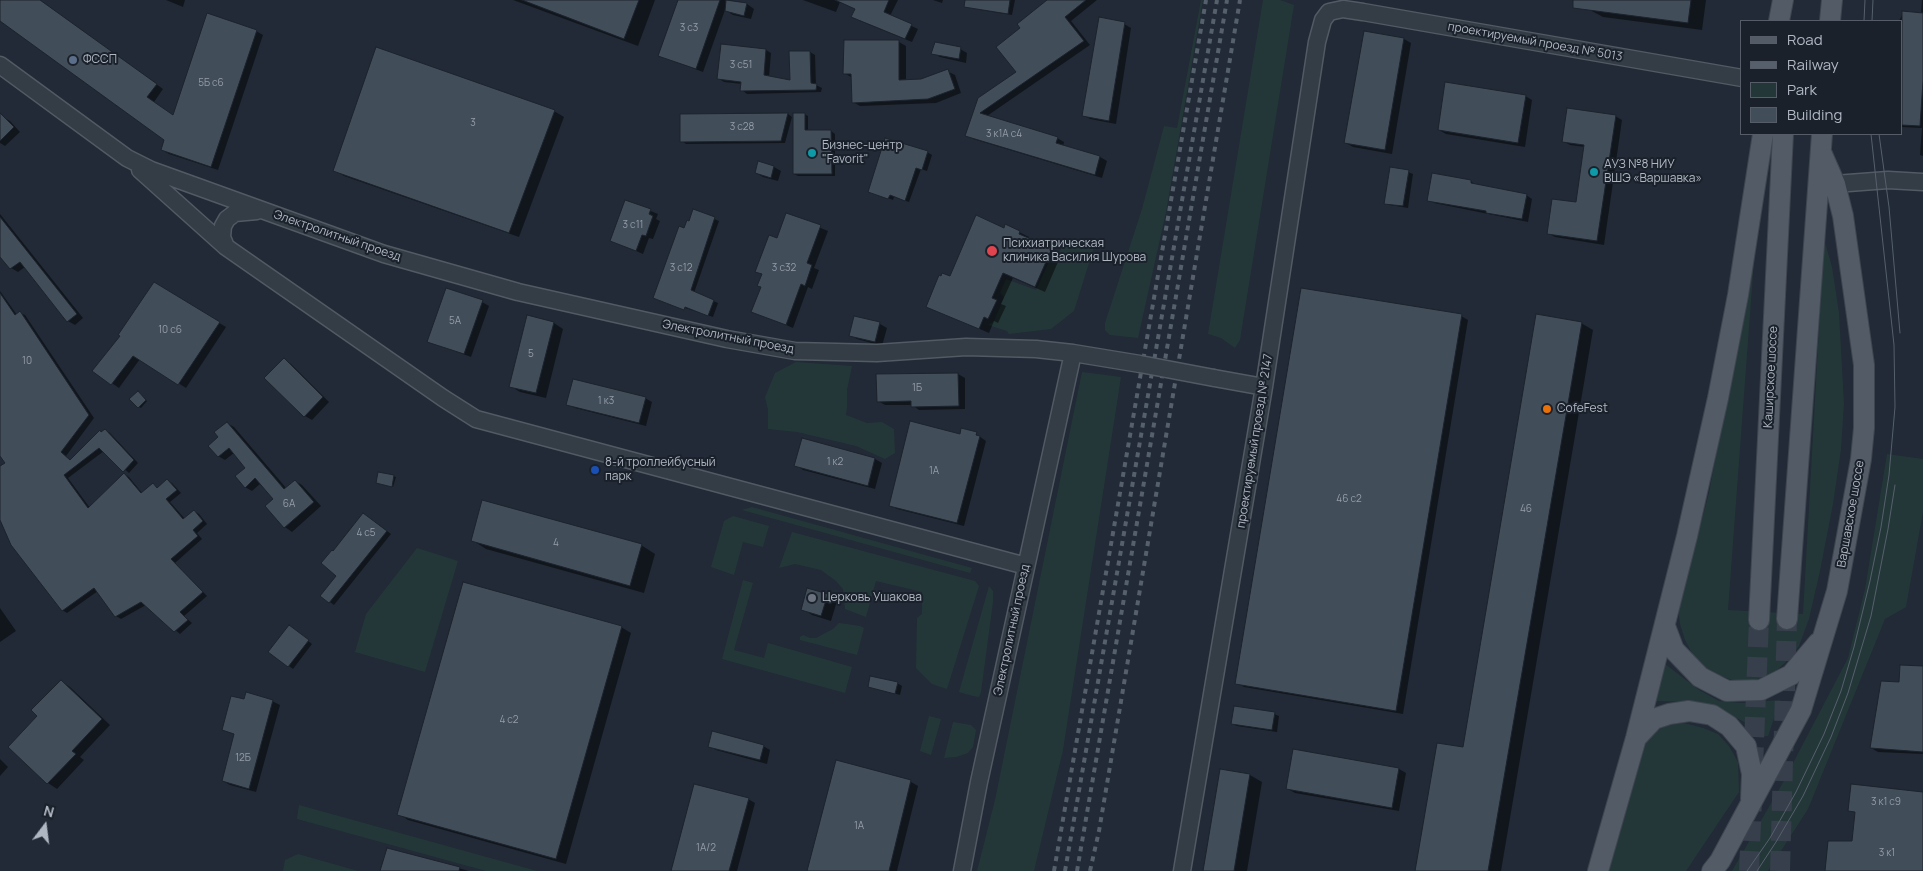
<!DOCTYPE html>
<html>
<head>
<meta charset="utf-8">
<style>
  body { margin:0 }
  #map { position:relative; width:1923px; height:871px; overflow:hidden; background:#212a36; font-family:Manrope,sans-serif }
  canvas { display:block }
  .legend { position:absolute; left:1740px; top:20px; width:162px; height:115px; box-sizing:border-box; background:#1a212b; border:1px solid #565d68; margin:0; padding:6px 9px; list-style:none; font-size:15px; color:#afb7c3 }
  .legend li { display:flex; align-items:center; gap:10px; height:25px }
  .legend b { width:25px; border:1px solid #565d68 }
  .north { position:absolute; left:20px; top:801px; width:50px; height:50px; -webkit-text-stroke:4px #1a212b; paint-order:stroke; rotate:15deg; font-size:14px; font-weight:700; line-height:20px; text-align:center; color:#afb7c3 }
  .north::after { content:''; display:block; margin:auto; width:18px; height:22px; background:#afb7c3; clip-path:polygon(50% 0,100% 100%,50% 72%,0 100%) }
</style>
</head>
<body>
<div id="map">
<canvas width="1923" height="871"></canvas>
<ul class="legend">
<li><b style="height:6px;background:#525b66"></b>Road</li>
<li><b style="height:6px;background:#56606d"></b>Railway</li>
<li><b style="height:14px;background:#243738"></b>Park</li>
<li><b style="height:14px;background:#424d5a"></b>Building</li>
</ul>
<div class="north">N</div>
</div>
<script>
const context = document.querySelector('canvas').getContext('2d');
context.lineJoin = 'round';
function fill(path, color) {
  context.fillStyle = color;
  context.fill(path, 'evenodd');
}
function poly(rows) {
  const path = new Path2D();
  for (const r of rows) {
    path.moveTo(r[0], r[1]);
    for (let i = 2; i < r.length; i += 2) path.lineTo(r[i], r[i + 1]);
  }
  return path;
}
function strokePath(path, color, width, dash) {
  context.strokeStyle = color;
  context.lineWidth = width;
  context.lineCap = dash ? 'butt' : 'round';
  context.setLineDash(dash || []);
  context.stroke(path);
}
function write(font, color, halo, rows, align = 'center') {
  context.font = font + ' Manrope,sans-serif';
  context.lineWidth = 4;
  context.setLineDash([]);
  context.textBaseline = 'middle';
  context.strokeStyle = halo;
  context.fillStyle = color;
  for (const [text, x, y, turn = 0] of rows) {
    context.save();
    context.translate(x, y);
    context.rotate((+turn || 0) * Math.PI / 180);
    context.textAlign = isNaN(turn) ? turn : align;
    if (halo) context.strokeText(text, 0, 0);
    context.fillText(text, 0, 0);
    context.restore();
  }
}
const green = poly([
  [1201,0,1203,0,1166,212,1138,338,1110,335,1105,330,1105,323,1142,209,1164,126,1177,128],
  [1263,0,1280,0,1294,5,1240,340,1235,348,1221,338,1208,334],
  [1066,239,1094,247,1074,311,1051,329,1009,334,1007,331,988,325,994,321,1004,297,1000,293,1006,279,1036,290,1050,259,1059,253],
  [1824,239,1832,267,1839,313,1844,404,1841,449,1833,504,1820,571,1809,619,1799,646,1788,660,1777,670,1764,677,1750,681,1733,680,1720,676,1705,669,1693,655,1685,640,1680,624,1678,609,1709,493,1755,247,1728,610,1803,614],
  [796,362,852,366,847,390,847,407,846,415,867,423,882,422,894,429,895,453,885,459,856,446,797,432,768,429,768,410,765,397,775,373],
  [1082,372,1121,377,1063,750,1034,871,977,871,995,800],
  [1887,454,1923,459,1923,512,1906,607,1885,619,1808,809,1768,871,1732,871,1781,786,1848,658,1865,589],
  [752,507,972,568,970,573,742,510],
  [733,516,769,526,763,547,743,542,734,575,711,567,724,521],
  [792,532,975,581,979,586,947,689,932,684,916,668,917,618,922,614,922,592,876,581,866,617,845,609,843,589,836,581,821,570,795,564,779,568],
  [417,548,458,561,425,672,355,652,366,614],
  [743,580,753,583,734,650,764,658,768,643,852,667,845,693,722,659],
  [989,586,993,591,993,602,981,692,979,697,973,696,959,692],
  [839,623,860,626,864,628,857,655,800,640,800,637,803,635,810,638,816,638,833,629],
  [1665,664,1699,690,1719,701,1742,703,1780,700,1768,736,1763,736,1748,724,1725,712,1696,702,1656,701,1654,697,1662,667],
  [929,716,941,719,931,755,920,751],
  [953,722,971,725,976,730,973,747,968,753,956,757,944,758],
  [1684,723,1703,728,1718,734,1729,746,1738,762,1739,792,1686,871,1604,871,1642,746,1654,732,1668,725],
  [299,805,537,871,486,871,297,819],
  [298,854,358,871,283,871,285,860]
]);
const shadow = poly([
  [0,0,40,0,163,89,154,102,174,116,256,31,263,35,218,170,169,154,162,150,166,140,0,20],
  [166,0,185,0,183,7],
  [513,0,655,0,638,46],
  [679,0,730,0,747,4,754,9,751,19,733,15,725,10,703,72,660,56],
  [803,0,898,0,890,16,918,29,912,42,860,21,853,17,856,9,840,2,836,12],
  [933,0,943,0,942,3],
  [978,0,1015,0,1012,15,981,10,976,8],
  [1058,0,1097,0,1071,21,1090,45,987,116,1057,138,1064,142,1063,146,1100,157,1107,161,1102,178,973,139,967,136,979,99,1018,73],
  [1590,0,1706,0,1702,30,1603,17,1588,9],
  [1922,0,1923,0,1923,156,1920,155,1922,128,1902,127,1902,21,1899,21,1903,13,1921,14],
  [1124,24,1131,28,1116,124,1090,119,1083,115],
  [1404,39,1411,43,1392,154,1353,147,1346,143],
  [899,42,906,46,906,81,921,80,947,71,955,75,961,93,936,103,860,106,853,102,851,77,844,73],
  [960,49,967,53,966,63,940,57,933,53],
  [766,50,771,53,769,77,791,81,810,52,815,55,816,85,822,88,821,92,747,94,742,90,742,84,724,82,718,78],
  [1525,96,1532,100,1525,147,1446,134,1439,130],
  [554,111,564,117,519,237,344,176,334,170],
  [788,114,792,117,785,143,686,144,682,141,681,115],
  [804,114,808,116,808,131,831,131,835,134,835,176,798,176,794,174],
  [1615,116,1622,120,1604,245,1555,237,1548,233,1577,204,1585,147,1570,145,1563,141],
  [3,117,10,121,20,132,5,146,0,143,0,119],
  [927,152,932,155,927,171,921,169,909,202,894,197,893,200,874,193],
  [774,167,781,171,778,181,763,177,756,173],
  [1408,172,1413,174,1408,208,1390,205,1386,203],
  [1471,181,1476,186,1526,195,1532,199,1528,222,1434,203,1429,200],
  [626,201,658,214,656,219,660,221,653,239,649,238,643,254,611,240],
  [694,210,719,221,694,293,718,303,713,317,657,299,684,229,689,222],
  [0,214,83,318,75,325,68,321,25,267,18,272,11,268,0,255],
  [787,214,828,231,814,268,819,270,812,289,808,287,793,328,753,311,762,287,763,275,756,271,778,239],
  [1004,229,1019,232,1029,237,1028,240,1061,255,1045,292,1013,278,1001,304,1006,306,998,323,994,321,989,333,927,306,951,278],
  [154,284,226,327,186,388,140,359,119,388,94,371,121,336],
  [0,291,17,315,20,313,25,315,94,418,66,456,71,461,100,431,102,433,105,430,110,433,138,463,129,473,104,451,68,478,90,508,125,474,129,477,142,493,153,485,158,488,167,480,172,483,181,493,170,502,185,519,194,511,199,514,207,524,197,533,202,539,175,563,207,596,184,616,192,623,180,634,146,605,121,619,116,616,98,591,67,613,62,610,0,519,0,468,7,463,0,454],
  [482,302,489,306,471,357,428,341],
  [1461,316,1468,320,1403,714,1244,687,1237,683],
  [554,323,563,329,546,398,520,392,510,386],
  [1581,323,1593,330,1501,871,1416,871,1464,749],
  [880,324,887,328,882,346,857,339,850,335],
  [284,360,291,364,329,402,312,420,305,416],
  [958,374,965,378,965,409,919,410,912,405,885,405,878,401,878,375],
  [140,394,147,401,141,408,139,407],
  [645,398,652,402,646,426,575,408,568,404],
  [227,423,234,427,287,489,295,481,302,485,321,506,292,532,285,527,274,499,261,483,252,491,245,487,247,468,234,453,225,460,218,456,220,437],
  [976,434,986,441,964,526,897,509,890,505,960,435],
  [803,439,875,459,882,463,875,489,803,470,796,465],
  [379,473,396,477,393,487,379,483],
  [364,514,391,534,334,605,322,596,338,576,334,553],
  [472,540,641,545,655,554,644,593,486,549],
  [808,590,828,596,837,601,831,621,812,615,803,609],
  [0,608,16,631,0,642],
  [621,627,631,633,566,864,408,820,399,814],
  [293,629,312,644,293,669,270,652],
  [1923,668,1923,754,1878,752,1871,748,1900,683],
  [61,681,70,687,110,725,80,757,84,760,57,789,48,783,39,716],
  [897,683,902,686,900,695,869,686],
  [245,701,272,701,280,705,256,792,230,785,223,781,235,735,223,730],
  [1274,714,1279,716,1277,732,1237,726,1233,724],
  [709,746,763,746,770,750,767,764,716,750],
  [0,759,8,767,0,776],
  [837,761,911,782,918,786,897,871,808,871],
  [1399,769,1406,773,1399,811,1295,793,1288,789],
  [1221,770,1250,775,1262,782,1247,871,1204,871],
  [748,799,755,803,737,871,672,871],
  [388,849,469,871,382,871]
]);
const building = poly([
  [0,0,40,0,157,84,147,97,173,115,207,13,257,30,211,167,161,150,164,140,0,21,0,0],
  [522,0,639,0,624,39,522,0],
  [678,0,720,0,696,69,658,56,678,0],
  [726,0,747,3,744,16,725,11,726,0],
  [835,0,889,0,884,12,912,24,905,39,851,17,855,9,835,0],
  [965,0,1010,0,1008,14,964,7,965,0],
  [1047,0,1086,0,1065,17,1084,41,980,113,1058,137,1056,143,1100,156,1095,175,965,136,978,98,1016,72,996,47,1020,28,1017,24,1047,0],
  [1573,0,1691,0,1688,23,1573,8,1573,0],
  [1902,11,1923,13,1923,81,1920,126,1902,125,1902,11],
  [1099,17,1125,22,1109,121,1082,116,1099,17],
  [1364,31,1404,38,1385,150,1344,143,1364,31],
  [844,40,899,40,899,80,921,79,948,69,955,89,928,99,852,103,851,74,843,74,844,40],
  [935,42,961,47,959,59,931,54,935,42],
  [721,44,766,49,764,75,790,80,789,51,810,51,811,83,817,84,816,90,740,91,741,82,717,79,721,44],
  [376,47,555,110,509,233,333,171,376,47],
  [1445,82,1526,95,1518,143,1438,130,1445,82],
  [1567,108,1616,115,1597,241,1547,234,1552,199,1576,202,1584,145,1562,142,1567,108],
  [0,113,14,127,0,141,0,113],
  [788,113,781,141,680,142,680,114,788,113],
  [793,113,805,113,805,130,831,130,832,174,793,174,793,113],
  [885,138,928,151,922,170,916,168,905,201,890,195,888,199,868,192,885,138],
  [758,161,774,166,771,178,755,173,758,161],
  [1390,167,1409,170,1403,206,1384,204,1390,167],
  [1432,173,1471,180,1471,183,1527,194,1522,219,1486,213,1486,211,1427,201,1432,173],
  [625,200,651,209,649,214,653,216,646,236,642,235,636,251,610,241,625,200],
  [693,209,715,217,691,290,714,300,708,316,685,307,684,310,653,298,679,226,684,228,687,220,689,221,693,209],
  [786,213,821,225,807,263,812,265,805,286,801,284,786,325,751,312,761,287,757,286,762,274,755,272,769,235,777,238,786,213],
  [976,215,1004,228,1005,224,1020,231,1019,234,1052,248,1035,287,1003,273,992,298,997,300,988,319,984,317,979,329,926,307,939,275,941,276,942,273,950,276,976,215],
  [0,217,77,314,67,322,20,262,10,269,0,257,0,217],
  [154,282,220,322,178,385,133,356,111,385,92,371,120,336,118,335,154,282],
  [446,288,483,300,464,354,427,342,446,288],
  [1301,288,1462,314,1396,711,1235,684,1301,288],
  [0,293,15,315,20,311,89,415,61,452,70,460,100,430,101,432,105,429,134,460,123,472,99,448,64,475,88,508,124,473,141,493,153,483,157,488,167,479,177,490,166,499,183,519,194,510,203,521,193,530,198,536,171,559,203,592,180,612,188,620,174,632,141,602,115,617,94,588,62,611,11,545,0,520,0,466,5,463,0,456,0,293],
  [1536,314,1582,322,1488,871,1415,871,1437,743,1463,747,1536,314],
  [527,315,554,322,536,393,509,387,527,315],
  [854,316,880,322,875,342,849,336,854,316],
  [284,358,323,397,304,417,264,378,284,358],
  [958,373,959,406,911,407,911,401,877,402,876,374,958,373],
  [573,379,646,397,639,423,566,405,573,379],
  [138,391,146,400,138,408,129,399,138,391],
  [910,421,960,434,961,428,977,432,976,435,980,436,957,523,889,506,910,421],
  [227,422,284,489,295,480,314,502,284,528,265,506,273,499,255,478,245,488,235,476,245,468,229,448,218,457,208,446,218,437,214,432,227,422],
  [802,438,875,458,868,486,794,466,802,438],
  [378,472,394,475,392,487,376,483,378,472],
  [482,500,642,544,630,586,471,541,482,500],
  [363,513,387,531,329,603,320,596,336,576,321,563,332,550,333,551,363,513],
  [463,582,622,626,556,859,397,815,463,582],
  [807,588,828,594,821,616,801,610,807,588],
  [289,625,309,640,288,667,268,652,289,625],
  [1900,665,1923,666,1923,752,1870,748,1881,681,1899,682,1900,665],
  [870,676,898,682,895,694,868,687,870,676],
  [61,680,102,719,72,751,76,754,47,784,8,747,37,716,31,710,61,680],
  [246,692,273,700,249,789,222,781,234,734,222,730,231,696,244,699,246,692],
  [1234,706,1275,712,1272,730,1231,724,1234,706],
  [712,731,764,745,760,760,708,747,712,731],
  [1293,749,1399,768,1392,808,1286,789,1293,749],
  [836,760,911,780,889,871,807,871,836,760],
  [1220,769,1250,774,1234,871,1203,871,1220,769],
  [694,784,749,798,729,871,671,871,694,784],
  [1851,784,1923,792,1923,871,1825,871,1828,841,1852,841,1855,812,1848,811,1851,784],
  [387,848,460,867,459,871,380,871,387,848]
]);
const majorTunnel = poly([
  [1753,767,1759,620],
  [1749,871,1752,799],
  [1780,871,1787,619]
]);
const minor = poly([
  [0,65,127,158,151,170,384,254,518,292,727,339,795,351,877,353,966,347,1036,349,1073,353,1140,364],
  [140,170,226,247,443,398,476,419,1026,566],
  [1835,184,1888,180,1923,182],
  [226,247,222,237,223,226,227,219,235,213,257,211],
  [1214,378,1264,387],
  [962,871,979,782,1073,353],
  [1182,871,1264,387,1317,42,1323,20,1329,12,1343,9,1363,12,1742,78]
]);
const major = poly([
  [1779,21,1783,0],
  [1830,21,1832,0],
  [1787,619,1822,134],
  [1759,620,1783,134],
  [1665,626,1674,650,1700,677,1727,691,1761,690,1791,675,1818,643],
  [1638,736,1654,719,1669,714,1689,711,1712,715,1729,726,1746,746,1752,774,1751,799],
  [1598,871,1636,738,1687,536,1718,398,1738,295,1763,134],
  [1712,871,1720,861,1801,710,1837,591,1861,459,1864,428,1864,365,1843,216,1835,184,1821,152]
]);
const tram = poly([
  [1864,21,1865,0],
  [1872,21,1873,0],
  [1879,134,1889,207,1900,333],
  [1747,871,1770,838,1796,792,1824,734,1841,691,1854,647,1870,581,1881,527,1889,475,1895,407,1894,345,1871,134],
  [1757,871,1776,842,1803,796,1831,737,1848,693,1871,616,1888,529,1895,485]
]);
const rail = poly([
  [1054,871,1206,0],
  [1065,871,1217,0],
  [1077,871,1227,0],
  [1090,871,1099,831,1240,0]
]);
const minorBridge = poly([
  [1140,364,1214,378]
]);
const markers = [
  [73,60,5,"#5c6f8a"],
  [812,153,5,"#0f9aa8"],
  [1594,172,5,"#0f9aa8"],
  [992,251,6,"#e0444e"],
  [1547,409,5,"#e8710a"],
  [595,470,5,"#1a4fb4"],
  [812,598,5,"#6b7280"]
];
const numberNames = [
  ["3 с3",689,28],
  ["3 с51",741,65],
  ["5Б с6",211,83],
  ["3",473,123],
  ["3 с28",742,127],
  ["3 к1А с4",1004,134],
  ["3 с11",633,225],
  ["3 с12",681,268],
  ["3 с32",784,268],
  ["5А",455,321],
  ["10 с6",170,330],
  ["5",531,354],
  ["10",27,361],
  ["1Б",917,388],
  ["1 к3",606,401],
  ["1 к2",835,462],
  ["1А",934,471],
  ["46 с2",1349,499],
  ["6А",289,504],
  ["46",1526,509],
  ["4 с5",366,533],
  ["4",556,543],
  ["4 с2",509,720],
  ["12Б",243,758],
  ["3 к1 с9",1886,802],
  ["1А",859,826],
  ["1А/2",706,848],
  ["3 к1",1887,853]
];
const streetNames = [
  ["проектируемый проезд № 5013",1535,42,10],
  ["Электролитный проезд",337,236,19],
  ["Электролитный проезд",728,337,11],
  ["Каширское шоссе",1771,377,-87],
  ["проектируемый проезд № 2147",1255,441,-81],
  ["Варшавское шоссе",1851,514,-80],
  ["Электролитный проезд",1012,630,-78]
];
const poiNames = [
  ["ФССП",83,60],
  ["Бизнес-центр",822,146],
  ["\"Favorit\"",822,160],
  ["АУЗ №8 НИУ",1604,165],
  ["ВШЭ «Варшавка»",1604,179],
  ["Психиатрическая",1003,244],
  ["клиника Василия Шурова",1003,258],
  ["CofeFest",1557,409],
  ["8-й троллейбусный",605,463],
  ["парк",605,477],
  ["Церковь Ушакова",822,598]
];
fill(green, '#243738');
fill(shadow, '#0007');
fill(building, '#424d5a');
strokePath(building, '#1c232d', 1);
strokePath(majorTunnel, '#363f4b', 20, [20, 10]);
strokePath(minor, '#525a64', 19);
strokePath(major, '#3e4550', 22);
strokePath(minor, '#343c46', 16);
strokePath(major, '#525b66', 20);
strokePath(tram, '#56606d', 1);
strokePath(rail, '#56606d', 4, [5, 5]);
strokePath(minorBridge, '#525a64', 19, []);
strokePath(minorBridge, '#343c46', 16);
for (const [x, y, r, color] of markers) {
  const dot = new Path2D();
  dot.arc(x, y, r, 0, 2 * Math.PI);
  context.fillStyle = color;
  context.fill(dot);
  strokePath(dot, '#1a212b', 2);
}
write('10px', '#949ca9', null, numberNames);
write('12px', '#afb7c3', '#1a212b', streetNames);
write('12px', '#afb7c3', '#1a212b', poiNames, 'left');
</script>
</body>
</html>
